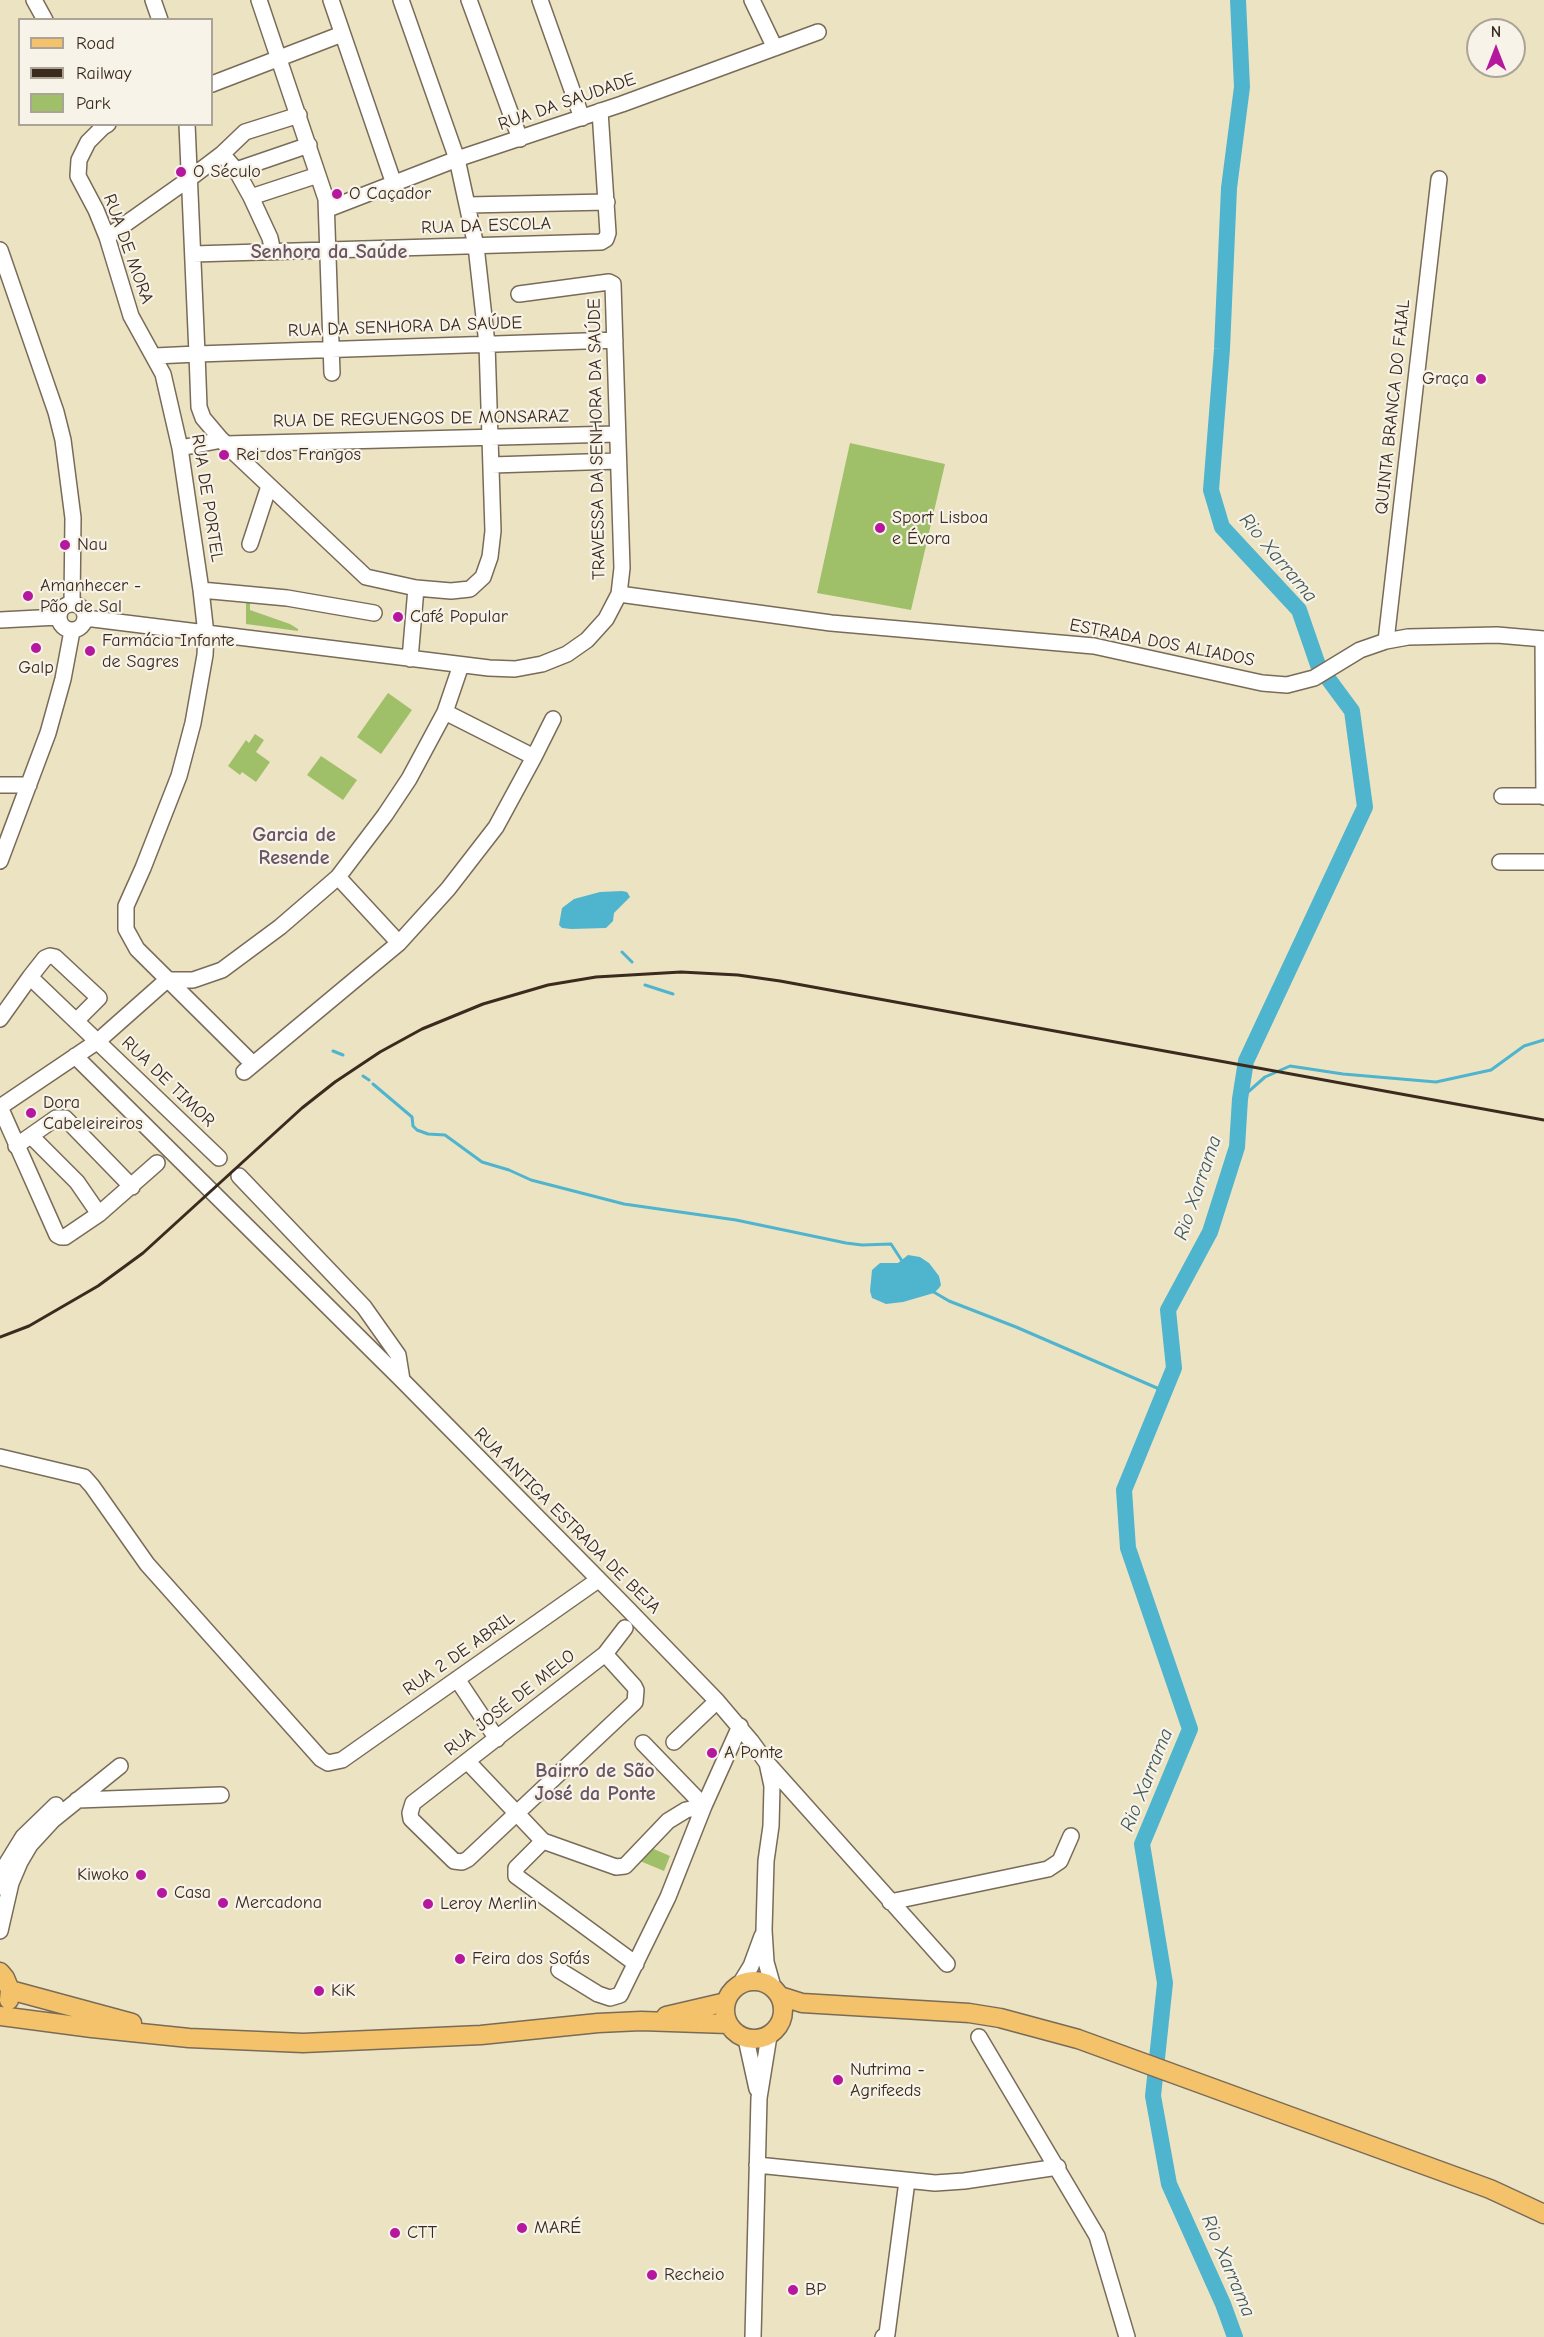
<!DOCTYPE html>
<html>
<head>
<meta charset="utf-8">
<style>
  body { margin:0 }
  #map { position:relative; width:1544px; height:2337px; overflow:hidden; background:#ece3c3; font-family:"Comic Neue",sans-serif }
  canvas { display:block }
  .legend { position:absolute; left:18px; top:18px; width:195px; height:108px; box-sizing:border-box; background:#f7f3e8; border:2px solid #aca397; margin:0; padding:8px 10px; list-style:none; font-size:18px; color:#3b2a1e }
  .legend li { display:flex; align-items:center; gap:12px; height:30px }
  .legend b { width:30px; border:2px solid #aca397 }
  .north { position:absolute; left:1466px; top:18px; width:60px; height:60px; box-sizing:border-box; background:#f7f3e8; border:2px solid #aca397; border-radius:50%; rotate:0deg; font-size:16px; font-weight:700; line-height:24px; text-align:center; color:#3b2a1e }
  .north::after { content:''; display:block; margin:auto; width:21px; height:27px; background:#b5179e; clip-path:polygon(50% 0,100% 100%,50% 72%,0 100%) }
</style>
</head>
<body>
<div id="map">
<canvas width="1544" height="2337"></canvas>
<ul class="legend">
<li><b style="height:8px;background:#f3c26a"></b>Road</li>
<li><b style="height:8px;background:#3b2a1e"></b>Railway</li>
<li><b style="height:16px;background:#9fc069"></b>Park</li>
</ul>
<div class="north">N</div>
</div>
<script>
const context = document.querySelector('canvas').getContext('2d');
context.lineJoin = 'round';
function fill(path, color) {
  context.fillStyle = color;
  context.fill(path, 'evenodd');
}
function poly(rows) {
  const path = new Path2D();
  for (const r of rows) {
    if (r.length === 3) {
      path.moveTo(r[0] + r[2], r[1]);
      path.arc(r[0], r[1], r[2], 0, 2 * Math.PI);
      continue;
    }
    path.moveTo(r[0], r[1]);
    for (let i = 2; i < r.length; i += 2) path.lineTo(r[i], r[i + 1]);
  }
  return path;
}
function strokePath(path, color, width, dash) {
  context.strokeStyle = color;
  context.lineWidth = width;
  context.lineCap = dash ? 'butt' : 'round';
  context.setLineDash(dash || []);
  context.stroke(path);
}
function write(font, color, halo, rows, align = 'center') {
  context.font = font + ' "Comic Neue",sans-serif';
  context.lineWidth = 4.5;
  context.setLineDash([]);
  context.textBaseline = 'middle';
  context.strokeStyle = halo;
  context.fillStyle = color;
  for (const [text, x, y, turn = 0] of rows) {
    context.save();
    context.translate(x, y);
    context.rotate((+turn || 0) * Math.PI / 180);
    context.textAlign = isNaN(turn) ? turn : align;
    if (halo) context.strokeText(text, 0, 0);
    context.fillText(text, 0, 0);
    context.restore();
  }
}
const green = poly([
  [850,443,945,464,911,610,817,593],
  [246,601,250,601,250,610,290,624,298,629,298,631,246,624],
  [388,693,412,710,381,754,357,737],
  [255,734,264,740,256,752,270,762,256,782,242,772,240,775,228,766,246,740,249,743],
  [321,756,357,780,343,800,307,775],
  [647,1846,670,1856,664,1871,640,1861]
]);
const water = poly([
  [622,891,627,892,630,897,614,913,613,921,606,928,571,929,562,928,559,925,562,908,574,899,600,892],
  [908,1255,920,1257,929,1263,939,1276,941,1285,939,1288,934,1293,903,1302,886,1304,872,1298,870,1291,872,1270,880,1263,898,1263]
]);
const stream = poly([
  [622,952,632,962],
  [645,985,673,994],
  [333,1051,343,1055],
  [363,1076,369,1080],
  [373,1084,412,1117,413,1126,417,1130,428,1134,445,1135,482,1162,509,1170,531,1180,624,1204,736,1220,846,1243,862,1245,891,1244,904,1264],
  [1240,1099,1265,1077,1290,1066,1343,1074,1436,1082,1491,1070,1524,1046,1544,1040],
  [932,1291,949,1301,1016,1327,1157,1388,1162,1399]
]);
const river = poly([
  [1235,2337,1223,2304,1169,2184,1153,2096,1165,1983,1142,1844,1190,1729,1128,1548,1124,1490,1174,1368,1168,1310,1210,1232,1237,1147,1240,1099,1246,1061,1365,807,1352,711,1318,665,1299,610,1222,527,1211,490,1222,349,1229,188,1242,87,1238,0]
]);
const minor = poly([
  [34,0,45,20],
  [153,0,160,20],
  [259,0,326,199,332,373],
  [331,0,394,184],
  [469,0,520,139],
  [540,0,582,118],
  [752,0,775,48],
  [212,84,342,34],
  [108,124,103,127,88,142,79,160,78,176,96,210,107,237,131,316,163,374,180,448,201,590,206,634,205,655,193,723,179,776,143,868,126,906,126,929,137,949,253,1064],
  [187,124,197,354,615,340],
  [222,154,236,170,251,197,270,238,273,252],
  [236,170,309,145],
  [251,197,318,175],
  [468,205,607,202],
  [328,209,457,159,622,104,818,32],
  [107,237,189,179,222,154,245,132,299,115],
  [0,250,56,412,63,440,73,518,72,604],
  [193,254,601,242,606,239,608,233,600,111],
  [155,356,197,354,199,407,203,418,225,444,366,577,416,588,451,591,470,589,483,577,490,557,493,531,487,344,476,246,457,159,401,0],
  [225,444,617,434],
  [180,448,222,440],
  [492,465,618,461],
  [250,544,269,486],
  [201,590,287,598,374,613],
  [619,594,831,623,1094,646,1262,683,1287,685,1314,678,1360,650,1386,641,1408,637,1497,635,1544,639],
  [72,617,13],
  [85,618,489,668,515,669,542,664,567,654,587,640,606,619,619,594,622,568,613,284,609,282,519,294],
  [0,620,58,617],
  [1543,639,1544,797],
  [1386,641,1439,179],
  [410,659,416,588],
  [534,757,553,719],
  [0,785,29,785],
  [1502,796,1544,796],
  [0,861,48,733,63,679,72,631],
  [1500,862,1544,862],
  [338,877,399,943],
  [30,977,219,1158],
  [170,980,193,980,222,970,280,927,338,877,385,815,409,779,445,712,461,665],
  [0,1019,30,977,45,958,50,956,55,957,99,998,76,1021],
  [75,1056,402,1380,624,1605,717,1701,751,1741,767,1763,772,1786,771,1826,766,1861,764,1930,766,1962,773,1987],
  [244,1072,399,943,448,889,496,827,534,757,445,712],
  [0,1107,57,1235,61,1237,65,1237,99,1214,157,1163],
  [0,1107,98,1041,168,979],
  [31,1136,77,1182,99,1214],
  [16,1146,56,1118,65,1118,132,1187],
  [239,1176,364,1307,398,1355,402,1380],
  [0,1457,84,1477,92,1486,147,1564,321,1759,328,1763,342,1760,598,1580],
  [605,1654,634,1686,636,1690,635,1702,468,1859,462,1862,454,1861,411,1819,410,1813,413,1803,605,1654,625,1628],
  [457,1679,497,1739],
  [674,1742,717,1701],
  [643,1743,704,1806],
  [467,1761,543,1841,616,1867,625,1866,668,1821,686,1810,704,1806],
  [769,1765,947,1964],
  [77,1800,221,1795],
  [543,1841,516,1868,516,1876,636,1964],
  [0,1887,7,1863,23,1837,56,1805],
  [890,1902,1048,1869,1060,1861,1071,1836],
  [0,1931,11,1883,20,1862,30,1845,53,1820,120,1766],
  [559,1970,598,1994,610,1998,620,1995,668,1897,704,1806,740,1726],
  [740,1984,751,1966,762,1936],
  [979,2037,1097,2236,1127,2337],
  [746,2039,757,2089],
  [757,2165,935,2183,964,2181,1058,2167],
  [753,2337,759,2098,769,2036],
  [883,2337,887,2334,907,2181]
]);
const major = poly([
  [0,1972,5,1978,10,1990,9,2000],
  [754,2010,29],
  [10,1990,132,2023],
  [780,1996,802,2003,969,2013,1000,2018,1078,2039,1490,2189,1544,2214],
  [0,2016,92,2028,189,2038,303,2043,481,2035,598,2023,641,2021,728,2024],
  [666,2016,726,2002]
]);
const rail = poly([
  [0,1337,29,1326,98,1286,143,1253,302,1108,335,1082,380,1052,422,1029,483,1004,548,985,596,977,681,972,738,975,780,981,1544,1120]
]);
const markers = [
  [181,172,6,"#b5179e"],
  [337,194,6,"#b5179e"],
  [1481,379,6,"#b5179e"],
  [224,455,6,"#b5179e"],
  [880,528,6,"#b5179e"],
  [65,545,6,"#b5179e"],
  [28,596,6,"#b5179e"],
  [398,617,6,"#b5179e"],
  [36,648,6,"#b5179e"],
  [90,651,6,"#b5179e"],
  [31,1113,6,"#b5179e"],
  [712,1753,6,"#b5179e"],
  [141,1875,6,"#b5179e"],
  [162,1893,6,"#b5179e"],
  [223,1903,6,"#b5179e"],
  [428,1904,6,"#b5179e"],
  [460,1959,6,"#b5179e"],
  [319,1991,6,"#b5179e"],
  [838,2080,6,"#b5179e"],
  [522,2228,6,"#b5179e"],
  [395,2233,6,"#b5179e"],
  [652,2275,6,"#b5179e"],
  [793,2290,6,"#b5179e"]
];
const streetNames = [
  ["RUA DA SAUDADE",567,102,-19],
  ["RUA DA ESCOLA",486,226,-2],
  ["RUA DE MORA",128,249,70],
  ["RUA DA SENHORA DA SAÚDE",405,327,-2],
  ["QUINTA BRANCA DO FAIAL",1393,407,-84],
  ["RUA DE REGUENGOS DE MONSARAZ",421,419,-1],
  ["TRAVESSA DA SENHORA DA SAÚDE",597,439,-91],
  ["RUA DE PORTEL",207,498,81],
  ["ESTRADA DOS ALIADOS",1162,643,11],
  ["RUA DE TIMOR",168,1082,44],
  ["RUA ANTIGA ESTRADA DE BEJA",567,1521,45],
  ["RUA 2 DE ABRIL",459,1654,-35],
  ["RUA JOSÉ DE MELO",510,1703,-38]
];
const poiNames = [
  ["O Século",193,172],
  ["O Caçador",349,194],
  ["Graça",1469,379,"right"],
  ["Rei dos Frangos",236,455],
  ["Sport Lisboa",892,518],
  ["e Évora",892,539],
  ["Nau",77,545],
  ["Amanhecer -",40,586],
  ["Pão de Sal",40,607],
  ["Café Popular",410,617],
  ["Farmácia Infante",102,641],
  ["de Sagres",102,662],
  ["Galp",36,668,"center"],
  ["Dora",43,1103],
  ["Cabeleireiros",43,1124],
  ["A Ponte",724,1753],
  ["Kiwoko",129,1875,"right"],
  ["Casa",174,1893],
  ["Mercadona",235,1903],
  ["Leroy Merlin",440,1904],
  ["Feira dos Sofás",472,1959],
  ["KiK",331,1991],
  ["Nutrima -",850,2070],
  ["Agrifeeds",850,2091],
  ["MARÉ",534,2228],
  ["CTT",407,2233],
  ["Recheio",664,2275],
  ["BP",805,2290]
];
const neighbourhoodNames = [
  ["Senhora da Saúde",329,252],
  ["Garcia de",294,835],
  ["Resende",294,858],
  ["Bairro de São",595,1771],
  ["José da Ponte",595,1794]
];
const waterNames = [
  ["Rio Xarrama",1278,558,50],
  ["Rio Xarrama",1198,1188,-71],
  ["Rio Xarrama",1147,1780,-68],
  ["Rio Xarrama",1228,2266,67]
];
fill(green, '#9fc069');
fill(water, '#4fb4ce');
strokePath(stream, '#4fb4ce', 3);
strokePath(river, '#4fb4ce', 16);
strokePath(minor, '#796b58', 18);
strokePath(major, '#796b58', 21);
strokePath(minor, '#fff', 15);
strokePath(major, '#f3c26a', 18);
strokePath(rail, '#3b2a1e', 3);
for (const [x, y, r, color] of markers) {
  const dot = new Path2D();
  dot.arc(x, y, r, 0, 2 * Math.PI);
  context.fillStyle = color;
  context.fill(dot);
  strokePath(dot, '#f7f3e8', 2);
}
write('18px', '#3b2a1e', '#f7f3e8', streetNames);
write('18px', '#3b2a1e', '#f7f3e8', poiNames, 'left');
write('bold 20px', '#6a5565', '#f7f3e8', neighbourhoodNames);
write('italic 20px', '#425a5c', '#f7f3e8', waterNames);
</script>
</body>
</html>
